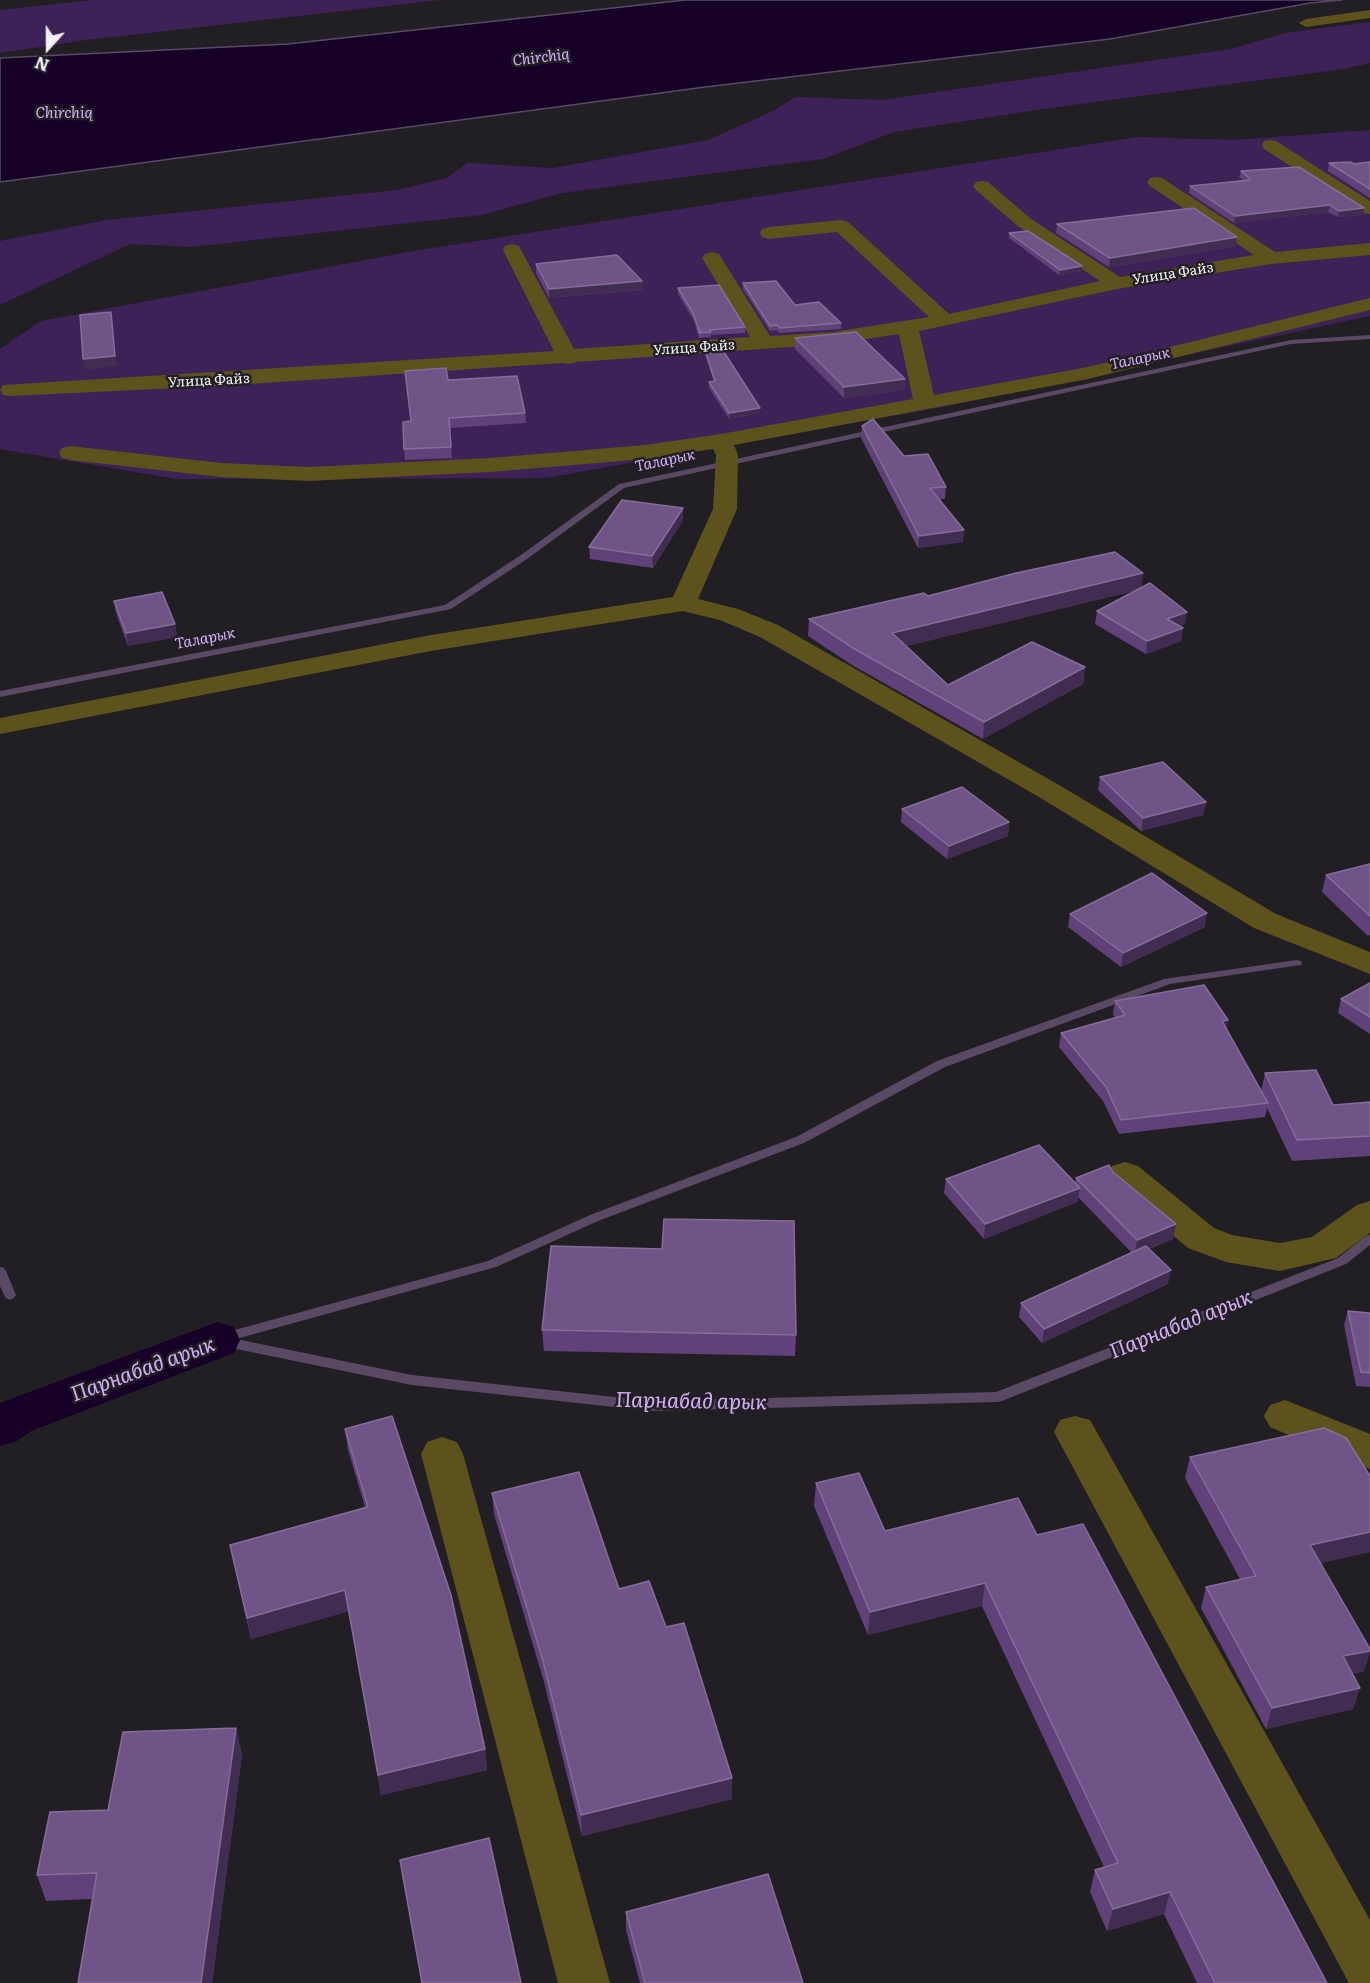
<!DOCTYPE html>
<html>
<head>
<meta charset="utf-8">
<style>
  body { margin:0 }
  #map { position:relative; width:1370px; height:1983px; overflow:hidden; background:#221f24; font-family:Literata,serif }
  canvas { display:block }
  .north { position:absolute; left:18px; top:18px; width:60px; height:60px; -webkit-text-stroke:4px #221f24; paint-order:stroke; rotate:201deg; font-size:16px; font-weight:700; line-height:24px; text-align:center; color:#f4f2f6 }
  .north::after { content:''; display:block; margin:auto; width:21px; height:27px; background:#f4f2f6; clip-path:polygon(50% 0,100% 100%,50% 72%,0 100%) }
</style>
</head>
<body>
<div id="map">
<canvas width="1370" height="1983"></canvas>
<div class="north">N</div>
</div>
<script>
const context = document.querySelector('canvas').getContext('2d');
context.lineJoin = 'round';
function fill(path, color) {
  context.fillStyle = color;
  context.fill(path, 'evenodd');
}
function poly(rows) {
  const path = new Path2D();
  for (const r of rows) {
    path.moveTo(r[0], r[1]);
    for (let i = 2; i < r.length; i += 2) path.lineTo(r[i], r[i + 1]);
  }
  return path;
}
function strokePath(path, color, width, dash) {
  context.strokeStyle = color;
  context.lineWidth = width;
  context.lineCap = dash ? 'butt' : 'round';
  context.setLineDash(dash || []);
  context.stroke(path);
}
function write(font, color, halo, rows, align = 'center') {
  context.font = font + ' Literata,serif';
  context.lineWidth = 5;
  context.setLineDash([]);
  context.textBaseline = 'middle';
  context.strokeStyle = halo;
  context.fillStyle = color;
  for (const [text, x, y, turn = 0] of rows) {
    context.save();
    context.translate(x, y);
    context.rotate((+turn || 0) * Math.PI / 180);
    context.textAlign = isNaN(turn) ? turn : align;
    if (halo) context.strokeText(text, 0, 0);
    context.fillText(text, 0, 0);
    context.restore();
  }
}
const green = poly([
  [93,0,440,0,86,40,0,53,0,10],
  [1370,22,1370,63,1344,69,1043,109,894,132,823,159,562,193,481,215,191,247,130,244,0,305,0,241,107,220,397,190,447,178,467,163,553,168,708,140,775,110,795,97,882,100,1231,49,1285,33],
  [1370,130,1370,316,943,407,546,478,176,479,0,449,0,349,41,321,408,252,1137,137,1233,140]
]);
const water = poly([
  [685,0,1342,0,1310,3,1110,39,705,87,0,182,0,58,288,44,685,0]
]);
const stream = poly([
  [1370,335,1370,339,1291,344,624,488,527,559,451,609,0,697,0,691,445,605,521,555,619,484,1291,340,1370,335],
  [1297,960,1301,961,1302,963,1301,965,1170,984,945,1067,804,1143,598,1221,496,1267,236,1339,412,1375,651,1401,996,1392,1338,1258,1366,1236,1370,1235,1370,1245,1346,1264,1002,1401,997,1402,651,1411,412,1385,217,1345,213,1343,211,1340,213,1337,220,1334,488,1261,590,1215,796,1137,937,1061,1164,979,1297,960],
  [0,1267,4,1268,6,1271,16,1295,14,1298,10,1300,6,1298,4,1295,0,1286,0,1267]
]);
const canal = poly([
  [217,1322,234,1327,240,1340,234,1353,31,1431,17,1441,0,1446,0,1403,217,1322]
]);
const minor = poly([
  [1370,10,1370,18,1306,27,1299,23,1306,19,1370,10],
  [1270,140,1276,141,1370,201,1370,214,1364,213,1264,149,1262,145,1264,141,1270,140],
  [1156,177,1162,178,1275,252,1370,243,1370,255,1271,264,1117,289,919,331,934,395,1088,367,1370,298,1370,310,1088,379,734,445,738,455,737,509,698,599,738,609,778,625,1059,785,1276,914,1370,952,1370,974,1254,928,1039,797,760,637,720,620,683,611,431,651,0,734,0,718,431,635,673,597,713,509,716,455,713,449,645,459,490,472,309,481,221,477,70,460,62,458,59,453,62,448,70,446,221,463,309,467,490,458,645,445,721,434,913,399,899,334,833,344,576,362,568,364,562,363,219,386,11,396,3,395,0,390,3,385,554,351,503,250,505,246,512,244,519,246,521,250,574,349,750,337,702,258,705,254,712,252,719,254,770,336,833,332,929,317,837,232,769,239,762,237,760,233,762,229,769,227,841,220,848,222,949,314,1100,281,1019,227,976,190,973,186,976,182,982,181,988,182,1031,219,1120,277,1254,255,1150,186,1147,182,1150,178,1156,177],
  [1125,1162,1138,1166,1214,1228,1232,1235,1280,1243,1312,1237,1357,1205,1370,1201,1370,1233,1336,1258,1280,1271,1226,1262,1188,1248,1112,1184,1107,1175,1112,1166,1125,1162],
  [1285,1400,1370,1434,1370,1469,1270,1427,1264,1416,1270,1405,1285,1400],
  [1075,1416,1090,1420,1370,1920,1370,1983,1349,1983,1054,1432,1060,1420,1075,1416],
  [442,1437,457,1442,463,1454,610,1983,558,1983,421,1454,427,1442,442,1437]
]);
const wall = poly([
  [1370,162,1370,198,1328,171,1329,163,1354,164],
  [1241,171,1363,215,1338,217,1328,212,1234,223,1189,193,1190,186,1243,180,1239,177],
  [1057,224,1236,246,1109,267,1056,233],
  [1009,233,1082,266,1082,271,1059,275,1009,238],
  [536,264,643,290,549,298,536,273],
  [743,283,841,323,841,329,779,333,777,330,770,331,743,289],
  [678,288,745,327,745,333,711,335,711,337,699,338,694,321,678,294],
  [795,338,905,379,904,390,844,398,795,349],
  [705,350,760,413,729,419,709,388,709,382,714,382,705,355],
  [448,380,525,413,526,423,450,428,452,458,405,460,404,449,411,421],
  [862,426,946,487,945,499,939,499,963,542,918,548,861,438],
  [683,508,683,520,653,568,590,559,589,547],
  [1143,573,1141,589,1185,624,1179,626,1183,628,1181,641,1146,654,1095,624,1097,611,1138,590,906,646,948,685,1085,667,1083,684,983,739,852,665,808,636,809,619,928,596],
  [114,601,175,624,177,637,128,646,116,613],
  [1100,777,1206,802,1203,815,1141,831,1098,790],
  [902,809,1009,822,1008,836,947,859,901,822],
  [1370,864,1370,935,1368,936,1322,892,1326,875],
  [1070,914,1205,927,1121,967,1068,927],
  [1370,983,1370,1034,1338,1013,1341,999],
  [1115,1001,1226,1029,1261,1091,1265,1073,1333,1105,1370,1102,1370,1156,1292,1161,1267,1108,1265,1117,1119,1134,1103,1101,1059,1047,1061,1033,1115,1018,1113,1014],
  [1113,1172,1173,1239,1149,1249,1168,1284,1042,1343,1019,1317,1021,1303,1132,1253,1078,1197,1077,1202,984,1239,944,1193,946,1179,1075,1184,1076,1178],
  [1348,1311,1370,1313,1370,1387,1356,1386,1344,1325],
  [542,1330,796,1335,795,1356,544,1351],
  [345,1429,485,1749,487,1770,381,1795,349,1611,251,1639,230,1545,365,1507,348,1450],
  [1190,1457,1370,1552,1320,1563,1364,1671,1352,1674,1360,1688,1353,1709,1266,1729,1201,1608,1206,1587,1240,1579,1185,1478],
  [816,1483,885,1531,1037,1535,1327,1983,1197,1983,1164,1914,1107,1931,1090,1892,1095,1870,1104,1867,982,1606,868,1635,814,1506],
  [492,1493,619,1589,666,1627,732,1799,582,1836,544,1682,494,1514],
  [236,1728,242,1755,212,1983,78,1983,92,1899,46,1901,37,1875,108,1810],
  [626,1912,803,1983,640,1983,626,1930]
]);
const shadedWall = poly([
  [1330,205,1328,212,1234,223,1235,216],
  [1364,208,1363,215,1338,217,1339,211],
  [1237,237,1236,246,1109,267,1110,258],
  [1082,266,1082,271,1059,275,1060,270],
  [642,281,643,290,549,298,549,289],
  [111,312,117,366,85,370,83,359],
  [905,379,904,390,844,398,844,387],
  [760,408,760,413,729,419,729,413],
  [683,508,683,520,653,568,652,556],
  [964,530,963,542,918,548,919,536],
  [1143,573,1141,589,891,650,892,633],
  [1187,612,1185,624,1165,632,1167,619],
  [175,624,177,637,128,646,126,633],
  [1183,628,1181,641,1146,654,1147,641],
  [1085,667,1083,684,983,739,984,722],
  [1206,802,1203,815,1141,831,1143,818],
  [1009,822,1008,836,947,859,949,846],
  [1207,913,1205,927,1121,967,1123,953],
  [1228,1020,1226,1034,1222,1021],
  [1080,1188,1077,1202,984,1239,985,1224],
  [1176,1224,1173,1239,1134,1255,1137,1240],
  [1171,1270,1168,1284,1042,1343,1044,1329],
  [1370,1532,1370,1552,1304,1567,1310,1545],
  [985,1583,982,1606,868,1635,870,1612],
  [345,1590,349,1611,251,1639,247,1618],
  [1370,1651,1370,1653,1364,1671,1336,1677,1343,1656],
  [1360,1688,1353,1709,1266,1729,1272,1708],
  [236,1728,242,1755,212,1983,201,1983],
  [485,1749,487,1770,381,1795,378,1775],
  [732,1778,732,1799,582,1836,581,1815],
  [1170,1892,1164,1914,1107,1931,1113,1909]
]);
const building = poly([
  [1350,162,1354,164,1370,162,1370,189,1329,163,1350,162],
  [1299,167,1364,208,1339,211,1330,205,1235,216,1190,186,1251,180,1241,171,1299,167],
  [1194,208,1237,237,1110,258,1057,224,1194,208],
  [1028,231,1082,266,1060,270,1009,233,1028,231],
  [617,255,642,281,549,289,536,264,617,255],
  [776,281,795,305,819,302,841,323,780,328,777,325,770,326,743,283,776,281],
  [719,285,745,327,709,330,711,332,699,333,701,331,699,331,694,315,678,288,719,285],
  [111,312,115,356,83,359,80,315,111,312],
  [856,332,905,379,844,387,795,338,856,332],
  [722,349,760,408,729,413,709,382,715,381,705,350,722,349],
  [446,368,448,380,517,376,525,413,449,418,451,447,404,449,403,422,411,421,405,371,446,368],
  [873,419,904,456,928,454,946,487,930,488,964,530,919,536,862,426,873,419],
  [622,500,683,508,652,556,589,547,622,500],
  [1115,552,1143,573,892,633,948,685,1032,642,1085,667,984,722,853,648,809,619,924,593,928,596,1016,573,1115,552],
  [1150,583,1187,612,1167,619,1183,628,1147,641,1097,611,1150,583],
  [162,592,175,624,126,633,114,601,162,592],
  [1163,762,1206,802,1143,818,1100,777,1163,762],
  [962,787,1009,822,949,846,902,809,962,787],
  [1370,864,1370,916,1326,875,1370,864],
  [1152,873,1207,913,1123,953,1070,914,1152,873],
  [1370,983,1370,1017,1341,999,1370,983],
  [1204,985,1228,1020,1222,1021,1268,1103,1121,1120,1106,1087,1061,1033,1125,1015,1115,1001,1204,985],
  [1316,1070,1333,1105,1370,1102,1370,1136,1297,1140,1265,1073,1316,1070],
  [1039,1145,1080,1188,985,1224,946,1179,1039,1145],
  [1109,1165,1113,1172,1176,1224,1137,1240,1076,1178,1109,1165],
  [664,1219,794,1221,796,1335,542,1330,551,1246,662,1249,664,1219],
  [1146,1246,1171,1270,1044,1329,1021,1303,1146,1246],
  [1348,1311,1370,1313,1370,1373,1361,1372,1348,1311],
  [392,1416,451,1595,485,1749,378,1775,345,1590,247,1618,230,1545,368,1507,345,1429,392,1416],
  [1324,1428,1346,1438,1370,1476,1370,1532,1310,1545,1370,1649,1370,1651,1343,1656,1360,1688,1272,1708,1206,1587,1256,1576,1190,1457,1324,1428],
  [579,1472,619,1589,649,1581,666,1627,684,1623,732,1778,581,1815,543,1661,492,1493,579,1472],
  [859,1473,885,1531,1018,1498,1037,1535,1083,1524,1327,1983,1215,1983,1170,1892,1113,1909,1095,1870,1118,1863,985,1583,870,1612,816,1483,859,1473],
  [236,1728,201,1983,78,1983,97,1873,37,1875,50,1812,108,1810,123,1732,236,1728],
  [489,1838,521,1983,422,1983,400,1860,489,1838],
  [768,1874,803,1983,645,1983,626,1912,768,1874]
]);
const farStreetnames = [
  ["Улица Файз",1173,274,-9],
  ["Улица Файз",694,348,-4],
  ["Улица Файз",209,381,-3]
];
const farWaternames = [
  ["Chirchiq",541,58,-7],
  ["Chirchiq",64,114],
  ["Таларык",1140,359,-12],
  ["Таларык",665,461,-12],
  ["Таларык",205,639,-11]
];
const nearWaternames = [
  ["Парнабад арык",1181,1325,-22],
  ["Парнабад арык",143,1370,-20],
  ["Парнабад арык",691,1402,1]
];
fill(green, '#3e2157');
fill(water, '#160027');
strokePath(water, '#594965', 1.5);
fill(stream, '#594965');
fill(canal, '#160027');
fill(minor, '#5d521b');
fill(wall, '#60417a');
fill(shadedWall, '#412c52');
fill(building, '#705488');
strokePath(building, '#856d99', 1.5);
write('14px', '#f4f2f6', '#221f24', farStreetnames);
write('italic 15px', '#d3aef7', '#221f24', farWaternames);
write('italic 21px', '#d3aef7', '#221f24', nearWaternames);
</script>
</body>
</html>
